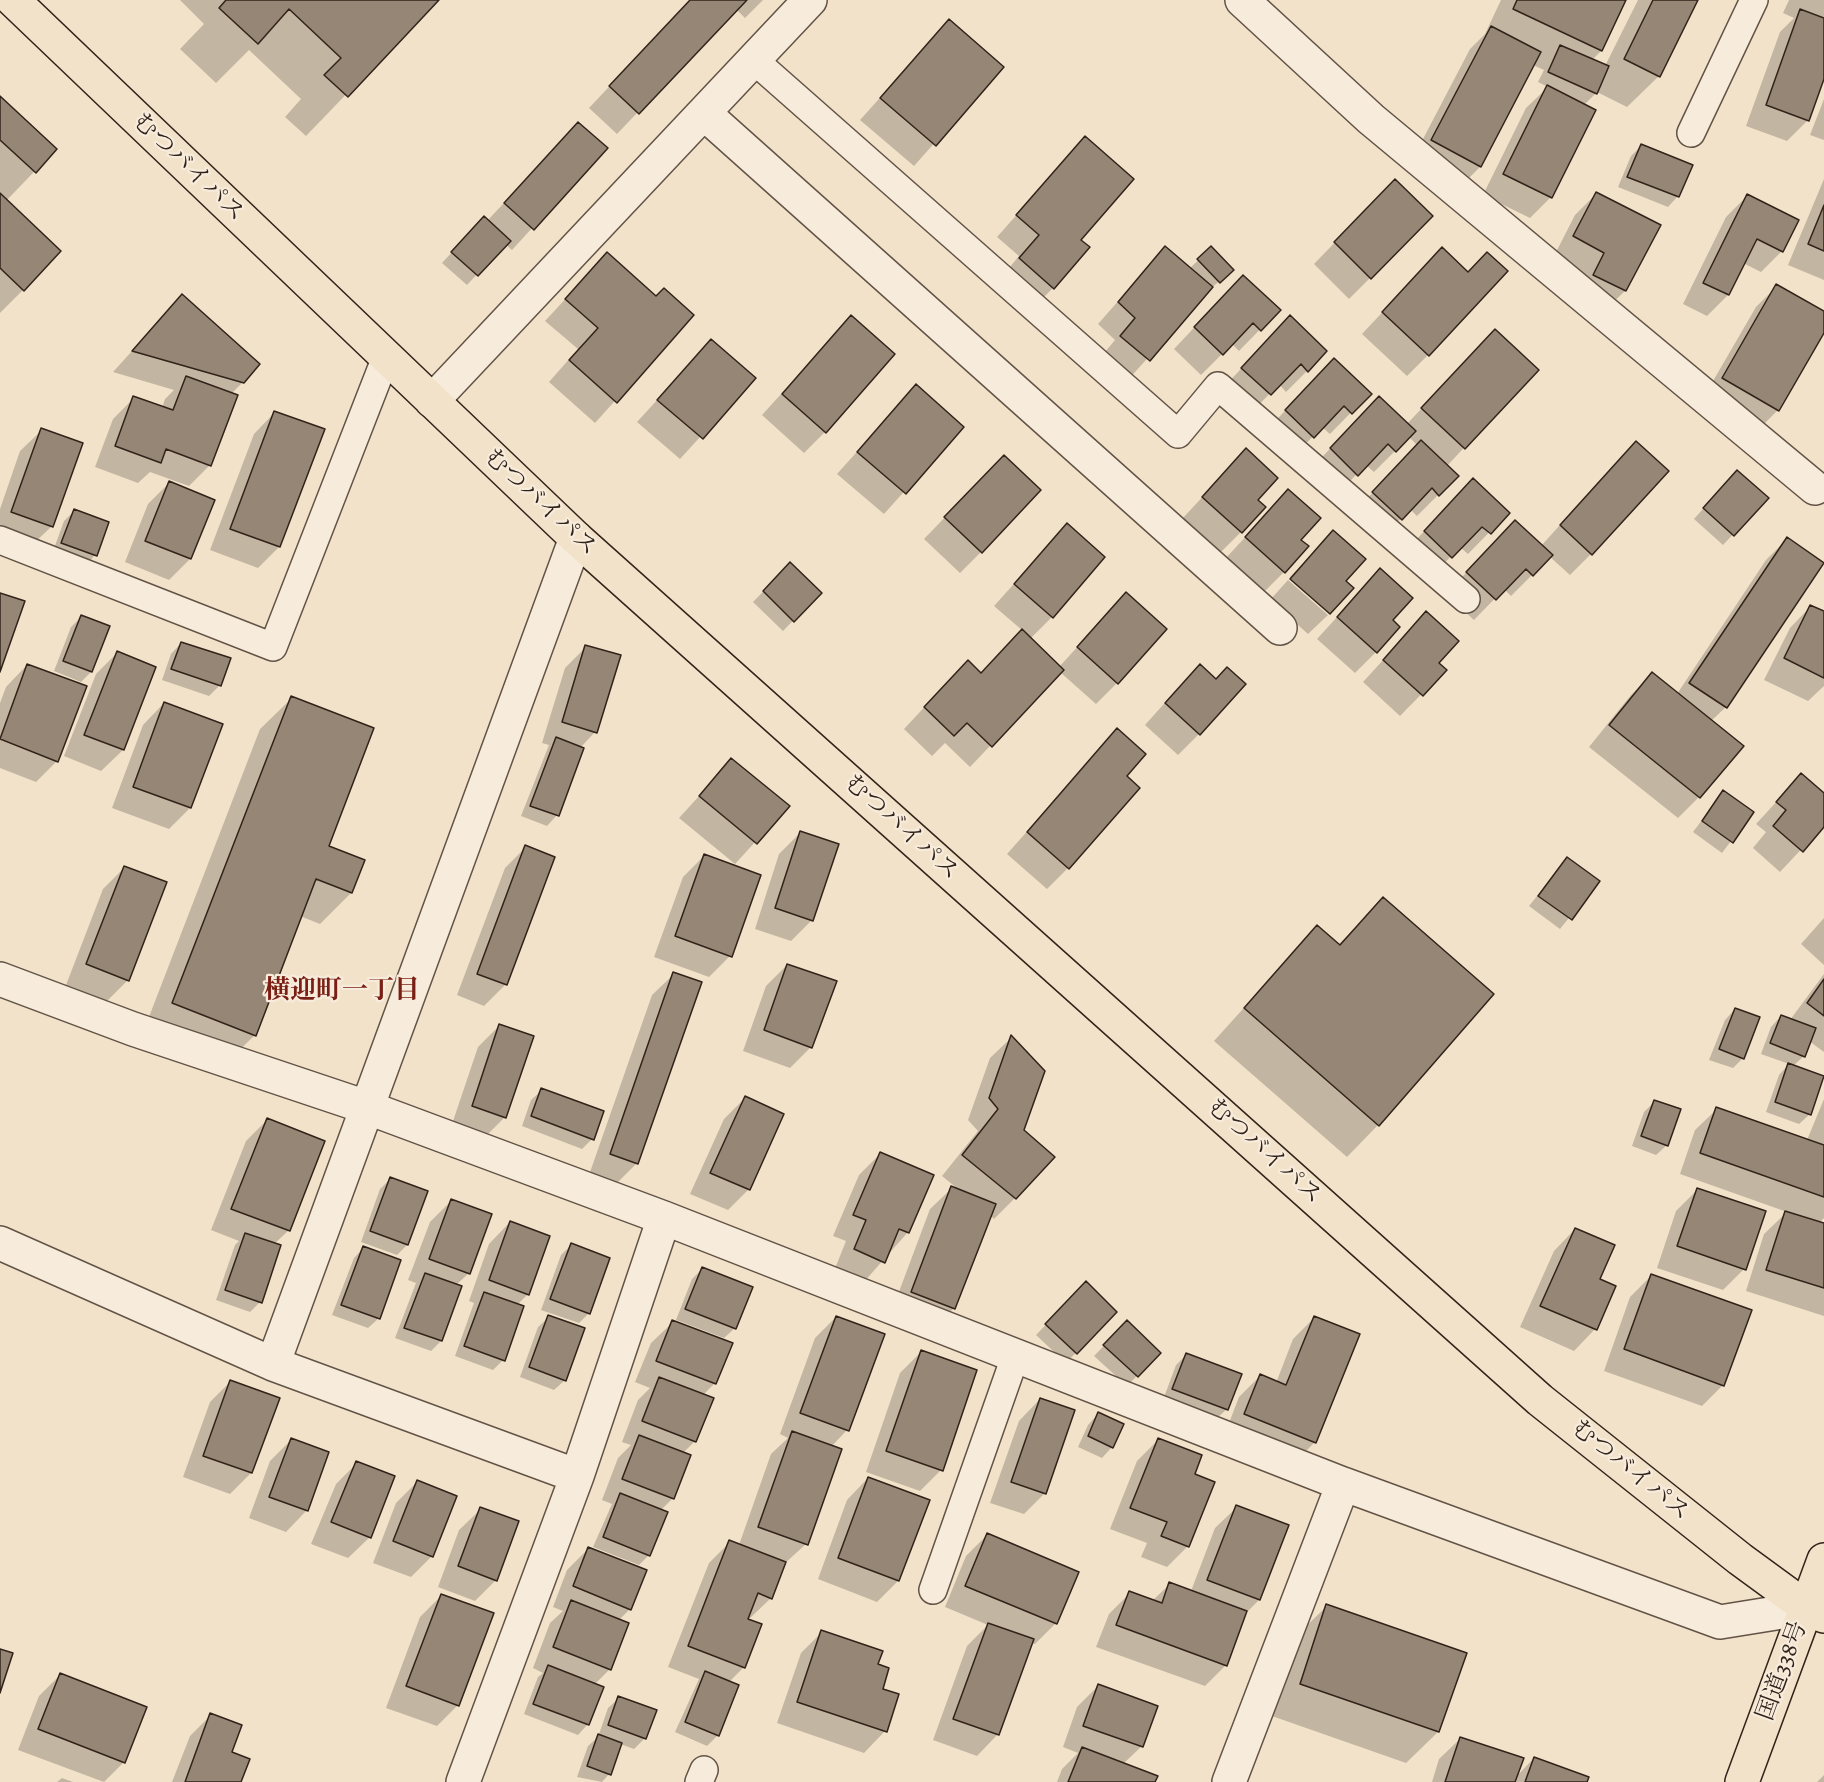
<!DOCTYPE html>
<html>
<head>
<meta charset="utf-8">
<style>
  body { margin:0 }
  canvas { display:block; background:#f2e2c9 }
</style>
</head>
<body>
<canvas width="1824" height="1782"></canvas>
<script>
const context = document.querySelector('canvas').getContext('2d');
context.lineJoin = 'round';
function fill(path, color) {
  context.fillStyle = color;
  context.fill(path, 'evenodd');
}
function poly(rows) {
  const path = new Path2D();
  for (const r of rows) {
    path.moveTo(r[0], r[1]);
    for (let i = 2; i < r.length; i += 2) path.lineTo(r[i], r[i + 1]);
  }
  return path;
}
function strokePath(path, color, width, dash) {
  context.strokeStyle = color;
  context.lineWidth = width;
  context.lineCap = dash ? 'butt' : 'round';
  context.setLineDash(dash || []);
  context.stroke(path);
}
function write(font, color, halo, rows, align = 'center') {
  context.font = font + ' Alegreya,"Noto Serif JP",serif';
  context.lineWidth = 4.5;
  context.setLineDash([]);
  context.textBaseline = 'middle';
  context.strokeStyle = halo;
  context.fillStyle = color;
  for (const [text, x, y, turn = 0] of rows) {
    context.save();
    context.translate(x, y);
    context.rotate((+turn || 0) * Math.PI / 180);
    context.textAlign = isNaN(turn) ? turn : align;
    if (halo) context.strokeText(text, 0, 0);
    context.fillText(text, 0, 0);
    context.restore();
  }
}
const shadow = poly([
  [180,0,437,0,306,136,285,117,301,99,249,50,216,83,180,49,204,24],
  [691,0,763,0,745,18,736,9,617,134,589,108],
  [1501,0,1625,0,1601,51,1592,60,1605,66,1638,0,1696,0,1659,76,1627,107,1597,92,1584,105,1551,197,1530,218,1483,195,1526,108,1548,87,1538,82,1544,70,1533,65,1480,167,1459,188,1411,162,1470,49,1485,34],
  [1789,0,1824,0,1824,74,1808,120,1787,141,1746,126,1780,32,1794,18,1783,13],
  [949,21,1002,67,914,166,860,120],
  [0,98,55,150,6,201,23,290,0,313],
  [1824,99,1824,140,1810,135],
  [578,124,605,148,512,250,505,244,467,285,442,263,474,228,487,221],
  [1085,138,1079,241,1053,288,1032,309,999,280,1019,256,997,237],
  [1641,146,1678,196,1668,207,1618,187,1631,156],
  [1824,179,1824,280,1788,265],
  [1597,193,1658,226,1625,291,1603,312,1573,296,1584,274,1553,258,1575,215],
  [1747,196,1782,251,1761,272,1743,263,1728,295,1707,316,1683,304,1726,217],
  [1374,202,1370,278,1349,299,1314,264],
  [1165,248,1189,269,1211,248,1232,270,1208,291,1127,381,1100,358,1115,340,1098,324],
  [607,254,656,298,692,315,595,423,549,382,578,349,545,321],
  [1421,271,1428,355,1407,376,1362,334],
  [1777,286,1824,313,1824,330,1778,410,1757,431,1702,400,1756,307],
  [182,296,243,382,231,394,210,465,189,486,150,472,138,483,95,467,113,419,134,398,162,408,165,399,174,390,113,372],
  [1222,298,1279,310,1239,351,1232,344,1201,375,1174,349],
  [851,317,825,432,804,453,762,415],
  [1290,317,1307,371,1286,392,1279,384,1249,415,1221,390],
  [711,341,753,379,680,459,637,422],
  [1475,352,1536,370,1447,466,1457,476,1417,516,1410,509,1380,540,1352,514,1418,446,1409,437,1374,472,1366,465,1336,495,1310,470,1358,419,1406,425],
  [1313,381,1369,394,1330,434,1322,427,1292,458,1265,432],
  [916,386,962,427,884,514,837,474],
  [275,412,323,430,279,547,258,568,210,550,254,434],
  [42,430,52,526,30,547,0,536,0,509,20,451],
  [1246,450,1241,532,1220,553,1182,519],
  [1615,464,1591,554,1570,575,1550,557,1511,596,1504,589,1474,620,1446,594,1494,543,1541,546],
  [983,478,981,552,960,573,924,539],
  [1727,482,1767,498,1723,545,1694,519],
  [169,483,213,501,190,559,169,580,125,562,148,504],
  [1288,491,1299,540,1284,572,1263,593,1225,559],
  [1452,501,1508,513,1468,554,1460,547,1430,578,1404,553],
  [74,511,95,555,85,566,52,554,64,521],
  [1067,525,1052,617,1030,639,1059,667,1126,594,1117,683,1096,704,1060,672,970,767,945,743,932,756,904,729,947,683,981,674,1023,631,994,606],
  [1333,532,1344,581,1330,612,1290,577],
  [1787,539,1726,707,1711,721,1699,797,1678,818,1589,747,1631,695,1652,674,1677,694,1766,560],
  [790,564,820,593,783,631,753,602],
  [1380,570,1391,620,1376,652,1355,673,1317,639],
  [1288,580,1328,615,1308,634,1270,600],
  [1811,606,1824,613,1824,686,1808,701,1764,680,1790,628],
  [1426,613,1437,663,1445,670,1400,716,1363,682],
  [81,617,108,627,91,672,81,682,54,671,71,627],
  [181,643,220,685,209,696,162,680,171,654],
  [586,647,595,732,580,748,557,815,547,826,521,816,549,745,542,743,565,668],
  [117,653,154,668,123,750,101,771,64,756,96,674],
  [27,665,57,761,36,782,0,768,0,703,6,687],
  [1216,680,1199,734,1178,755,1145,725,1179,687],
  [292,698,327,847,351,893,320,924,300,916,255,1035,223,1066,142,1035,260,729],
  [164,703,221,725,190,808,169,829,112,808,143,725],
  [1117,730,1125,777,1068,868,1047,889,1007,854],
  [732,760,788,806,735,864,679,818],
  [1801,775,1824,795,1824,825,1780,872,1753,848,1766,832,1756,824],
  [1723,792,1752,813,1722,853,1693,832],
  [800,833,812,920,791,941,755,929,779,854],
  [526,847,506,984,484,1006,457,995,505,868],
  [704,856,730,956,709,977,654,957,683,877],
  [1567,859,1598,882,1560,929,1529,906],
  [124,868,128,980,107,1001,66,985,103,889],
  [1383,899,1492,994,1378,1125,1347,1157,1214,1041,1317,927,1338,945],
  [1824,918,1824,965,1801,944],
  [787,965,811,1047,790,1068,743,1051,766,986],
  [674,974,637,1163,616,1184,589,1175,652,995],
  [1824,974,1824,1052,1809,1041,1804,1056,1793,1066,1810,1114,1799,1124,1766,1112,1779,1075,1789,1064,1761,1054,1771,1027,1781,1016,1790,1020],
  [1735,1009,1743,1058,1733,1068,1709,1060,1725,1020],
  [499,1026,505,1117,484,1138,451,1127,478,1047],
  [1011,1038,1022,1130,1015,1198,994,1219,990,1215,954,1308,932,1329,891,1313,930,1209,952,1188,958,1189,942,1176,978,1131,968,1120,990,1058],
  [542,1090,592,1139,582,1149,522,1126,531,1100],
  [745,1098,749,1189,728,1210,690,1194,724,1119],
  [1824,1099,1824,1218,1819,1223,1824,1225,1824,1316,1746,1291,1764,1234,1787,1212,1680,1174,1695,1130,1717,1109,1807,1140],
  [1655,1101,1667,1145,1656,1155,1632,1146,1644,1112],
  [267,1120,323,1142,288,1231,274,1244,260,1302,250,1312,216,1300,235,1245,239,1241,211,1230,246,1141],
  [880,1154,908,1232,863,1283,834,1271,846,1241,833,1236,859,1175],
  [390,1179,407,1245,397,1255,361,1242,380,1189],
  [1698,1189,1744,1269,1723,1290,1657,1268,1676,1211],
  [451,1201,469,1273,456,1285,460,1287,441,1341,431,1351,395,1338,416,1283,408,1280,430,1222],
  [510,1222,528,1294,517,1305,503,1360,493,1370,455,1356,474,1303,469,1301,489,1244],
  [1575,1229,1598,1280,1614,1287,1595,1329,1574,1351,1520,1327,1554,1251],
  [571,1245,589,1313,579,1323,541,1310,561,1255],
  [364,1247,379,1318,368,1328,332,1315,354,1258],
  [702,1269,735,1328,724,1338,676,1320,692,1279],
  [1651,1276,1723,1385,1702,1406,1604,1371,1630,1297],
  [1086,1283,1115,1312,1066,1363,1036,1335],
  [549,1317,565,1380,554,1390,520,1377,538,1327],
  [836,1317,847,1430,831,1447,806,1544,783,1565,771,1598,748,1620,744,1667,729,1682,718,1735,707,1746,675,1732,699,1679,668,1667,709,1563,730,1542,739,1545,771,1454,788,1438,780,1434,815,1338],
  [1314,1318,1315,1442,1294,1463,1224,1436,1239,1397,1260,1376,1276,1383,1293,1339],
  [673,1322,715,1383,703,1395,695,1441,682,1454,673,1498,660,1511,649,1555,639,1565,593,1547,612,1504,602,1500,618,1458,631,1445,622,1442,638,1400,650,1388,635,1382,651,1343],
  [1127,1322,1159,1353,1127,1386,1094,1356],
  [921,1352,941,1470,920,1491,866,1472,900,1373],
  [1186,1355,1227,1409,1216,1419,1163,1400,1176,1365],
  [231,1381,251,1473,230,1494,183,1477,210,1402],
  [1040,1399,1045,1493,1024,1514,990,1503,1019,1421],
  [1098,1414,1112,1447,1102,1458,1078,1447,1088,1425],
  [291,1440,307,1510,286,1532,249,1518,270,1461],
  [1158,1440,1193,1475,1188,1546,1167,1567,1141,1557,1147,1543,1110,1529,1137,1461],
  [357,1463,370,1537,348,1558,311,1544,336,1484],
  [868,1478,898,1581,877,1602,818,1579,847,1500],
  [417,1482,432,1556,411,1577,373,1563,396,1503],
  [1237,1507,1259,1600,1245,1614,1226,1665,1205,1686,1096,1647,1109,1614,1130,1593,1152,1601,1170,1584,1191,1591,1215,1528],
  [481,1509,496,1580,475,1601,438,1587,459,1530],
  [987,1535,1056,1623,1035,1644,1031,1643,998,1734,977,1756,933,1740,967,1646,988,1625,945,1607,966,1556],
  [588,1549,630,1609,618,1621,610,1669,594,1685,588,1724,578,1735,524,1714,538,1677,543,1673,533,1668,550,1623,563,1611,553,1607,567,1570],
  [441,1596,458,1705,437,1726,386,1708,420,1617],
  [1327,1606,1465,1654,1438,1732,1406,1763,1269,1715,1295,1637],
  [822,1632,876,1665,881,1690,897,1695,885,1731,864,1753,777,1723,801,1653],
  [60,1675,124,1762,104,1782,18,1750,39,1696],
  [1098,1686,1142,1746,1123,1764,1154,1782,1057,1782,1062,1769,1078,1753,1063,1747,1077,1707],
  [619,1698,655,1711,644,1739,634,1749,620,1744,609,1774,602,1782,577,1777,588,1746,598,1737,608,1708],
  [211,1715,230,1753,240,1782,172,1782,190,1736],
  [1461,1738,1516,1777,1534,1758,1585,1782,1432,1782,1439,1759],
  [1824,1775,1824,1782,1817,1782],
  [62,1778,73,1782,57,1782]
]);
const building = poly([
  [226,0,439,0,348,97,324,75,341,58,289,9,258,44,219,8,226,0],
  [690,0,747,0,639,114,609,86,690,0],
  [1517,0,1626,0,1602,51,1513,9,1517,0],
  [1653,0,1698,0,1660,77,1624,59,1653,0],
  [1800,9,1824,18,1824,79,1809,121,1766,105,1800,9],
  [949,19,1004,67,936,146,880,98,949,19],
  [1491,26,1541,52,1481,167,1431,140,1491,26],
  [1560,45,1609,66,1597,94,1548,72,1560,45],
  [1547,85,1596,110,1552,198,1503,174,1547,85],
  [0,96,57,149,36,173,0,140,0,96],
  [578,122,608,148,534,230,504,203,578,122],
  [1085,136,1134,179,1081,240,1090,247,1054,289,1019,258,1039,235,1016,215,1085,136],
  [1641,144,1693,165,1679,197,1627,177,1641,144],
  [1395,179,1433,216,1371,279,1334,242,1395,179],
  [1596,192,1661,225,1626,291,1593,275,1604,253,1573,236,1596,192],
  [0,193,61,251,24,291,0,268,0,193],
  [1747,194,1799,220,1783,252,1757,239,1729,295,1703,283,1747,194],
  [1824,205,1824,251,1808,244,1824,205],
  [484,216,511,241,478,276,451,252,484,216],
  [1165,246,1213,287,1150,361,1120,336,1135,318,1118,302,1165,246],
  [1211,246,1234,270,1220,283,1197,259,1211,246],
  [1442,247,1468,272,1487,252,1508,271,1429,356,1382,312,1442,247],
  [607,252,656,296,664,288,694,315,617,403,569,360,598,328,565,299,607,252],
  [1243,275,1281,310,1261,331,1253,323,1223,355,1194,327,1243,275],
  [1776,284,1824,311,1824,333,1779,411,1722,378,1776,284],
  [182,294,260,364,244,383,132,351,182,294],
  [851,315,895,354,826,433,782,394,851,315],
  [1290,315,1327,351,1308,372,1301,364,1271,395,1241,368,1290,315],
  [1495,329,1539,370,1465,449,1421,408,1495,329],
  [711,339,756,378,703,439,657,400,711,339],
  [1334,358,1372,394,1352,414,1344,406,1314,438,1285,410,1334,358],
  [186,376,238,395,211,466,166,449,161,463,115,446,133,396,173,410,186,376],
  [916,384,964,427,906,494,857,452,916,384],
  [1379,396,1416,431,1396,452,1388,444,1358,476,1330,448,1379,396],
  [274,411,325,429,280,547,230,529,274,411],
  [41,428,83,443,53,527,11,512,41,428],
  [1421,440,1459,476,1439,496,1432,488,1402,520,1372,492,1421,440],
  [1636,441,1669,471,1592,555,1560,525,1636,441],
  [1246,448,1278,478,1258,500,1266,507,1242,533,1202,497,1246,448],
  [1004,455,1041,490,982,553,944,517,1004,455],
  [1737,470,1769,498,1734,536,1703,508,1737,470],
  [1473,478,1510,513,1491,534,1482,527,1452,558,1424,531,1473,478],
  [169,481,215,500,191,559,145,541,169,481],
  [1288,489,1321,518,1301,540,1309,546,1285,573,1245,537,1288,489],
  [74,509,109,522,97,556,61,543,74,509],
  [1515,520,1553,555,1533,576,1526,569,1496,600,1466,572,1515,520],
  [1067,523,1105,557,1053,618,1014,584,1067,523],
  [1333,530,1366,559,1346,581,1354,588,1330,614,1290,579,1333,530],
  [1787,537,1824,563,1727,708,1689,683,1787,537],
  [790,562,822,593,794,622,763,591,790,562],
  [1380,568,1413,598,1393,620,1400,627,1377,653,1337,617,1380,568],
  [1126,592,1167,629,1118,684,1077,647,1126,592],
  [0,593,25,601,0,672,0,593],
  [1810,605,1824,611,1824,678,1784,658,1810,605],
  [1426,611,1459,641,1439,663,1447,670,1423,696,1383,660,1426,611],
  [81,615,110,626,92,672,63,661,81,615],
  [1022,629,1064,670,992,747,967,723,954,736,924,707,968,660,981,673,1022,629],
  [181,642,231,658,221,686,171,669,181,642],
  [585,645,621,655,597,733,562,722,585,645],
  [117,651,156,667,124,750,84,735,117,651],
  [27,664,87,686,58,762,0,739,27,664],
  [1200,664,1216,679,1227,667,1246,684,1200,735,1165,703,1200,664],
  [1652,672,1744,746,1700,798,1609,725,1652,672],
  [291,696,374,728,329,846,365,860,352,893,316,879,256,1036,172,1003,291,696],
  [164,702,223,724,191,808,133,787,164,702],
  [1117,728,1146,754,1127,776,1140,788,1069,869,1027,832,1117,728],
  [556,737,584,748,559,816,530,806,556,737],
  [731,758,790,806,757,844,699,796,731,758],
  [1801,773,1824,793,1824,827,1803,852,1773,826,1786,810,1776,802,1801,773],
  [1723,790,1754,812,1733,843,1702,821,1723,790],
  [800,831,839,844,813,921,775,908,800,831],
  [525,845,555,857,507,985,477,974,525,845],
  [704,854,761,875,732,957,675,936,704,854],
  [1567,857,1600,881,1572,920,1538,896,1567,857],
  [124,866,167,882,129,981,86,964,124,866],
  [1383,897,1494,994,1379,1126,1244,1008,1317,925,1340,945,1383,897],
  [787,964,837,981,812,1048,764,1030,787,964],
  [673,972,702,982,638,1164,610,1154,673,972],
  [1824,979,1824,1016,1807,1003,1824,979],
  [1735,1008,1760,1017,1744,1059,1719,1049,1735,1008],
  [1781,1015,1816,1028,1805,1057,1770,1043,1781,1015],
  [499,1024,534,1036,506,1118,472,1106,499,1024],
  [1011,1035,1045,1071,1024,1130,1055,1157,1016,1199,962,1155,998,1109,989,1098,1011,1035],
  [1788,1063,1824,1076,1811,1115,1775,1102,1788,1063],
  [541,1088,604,1111,594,1140,531,1116,541,1088],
  [745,1096,784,1114,750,1190,710,1173,745,1096],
  [1654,1100,1681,1109,1668,1146,1641,1136,1654,1100],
  [1716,1107,1824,1145,1824,1197,1700,1153,1716,1107],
  [267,1118,325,1141,290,1231,231,1209,267,1118],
  [880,1152,934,1175,909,1233,899,1229,885,1263,854,1249,866,1220,853,1215,880,1152],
  [390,1177,428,1191,408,1245,370,1231,390,1177],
  [951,1186,996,1204,955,1309,911,1292,951,1186],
  [1697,1188,1766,1211,1746,1270,1677,1246,1697,1188],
  [451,1199,492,1214,470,1274,429,1259,451,1199],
  [1785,1211,1824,1223,1824,1288,1766,1270,1785,1211],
  [510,1221,550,1236,529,1295,489,1280,510,1221],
  [1575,1228,1615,1245,1600,1279,1616,1286,1597,1330,1540,1306,1575,1228],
  [245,1233,281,1245,262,1303,225,1290,245,1233],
  [571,1243,610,1258,590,1314,550,1299,571,1243],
  [363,1246,401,1260,380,1319,341,1305,363,1246],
  [702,1267,753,1287,736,1329,685,1309,702,1267],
  [425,1273,462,1286,442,1341,404,1328,425,1273],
  [1651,1274,1752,1310,1724,1386,1624,1349,1651,1274],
  [1086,1281,1117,1312,1077,1354,1045,1324,1086,1281],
  [484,1292,524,1306,505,1361,464,1346,484,1292],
  [548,1315,585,1328,566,1381,529,1367,548,1315],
  [836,1316,885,1334,849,1431,800,1413,836,1316],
  [1314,1316,1360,1334,1316,1443,1244,1414,1260,1374,1286,1385,1314,1316],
  [672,1320,733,1343,716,1384,656,1361,672,1320],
  [1127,1320,1161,1353,1138,1377,1103,1345,1127,1320],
  [921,1350,977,1370,943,1471,886,1451,921,1350],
  [1186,1353,1242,1374,1228,1410,1172,1389,1186,1353],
  [659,1377,714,1398,696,1442,642,1421,659,1377],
  [230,1380,280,1398,252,1473,203,1456,230,1380],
  [1040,1398,1075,1410,1046,1494,1011,1482,1040,1398],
  [1098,1412,1124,1424,1113,1448,1088,1436,1098,1412],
  [792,1431,842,1449,808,1545,758,1527,792,1431],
  [639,1435,691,1455,674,1499,622,1479,639,1435],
  [291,1438,329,1452,308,1511,269,1497,291,1438],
  [1158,1438,1202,1455,1195,1474,1215,1482,1189,1547,1161,1536,1167,1522,1130,1508,1158,1438],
  [356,1461,395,1476,371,1538,331,1522,356,1461],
  [868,1477,930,1500,899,1581,838,1558,868,1477],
  [417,1480,457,1496,433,1557,393,1541,417,1480],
  [620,1493,668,1512,650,1556,603,1537,620,1493],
  [1236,1505,1289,1525,1260,1600,1207,1580,1236,1505],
  [480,1507,519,1521,497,1581,458,1566,480,1507],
  [987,1533,1079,1572,1057,1624,965,1586,987,1533],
  [729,1540,786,1562,772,1599,758,1593,748,1619,762,1624,745,1668,688,1646,729,1540],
  [588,1547,647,1570,631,1610,573,1586,588,1547],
  [1169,1582,1247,1611,1227,1666,1116,1625,1129,1591,1162,1603,1169,1582],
  [441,1594,494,1613,459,1706,406,1686,441,1594],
  [571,1600,629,1623,611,1670,553,1647,571,1600],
  [1326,1604,1467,1653,1439,1732,1300,1684,1326,1604],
  [988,1623,1034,1639,999,1735,953,1719,988,1623],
  [821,1630,883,1651,878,1664,889,1668,883,1689,899,1694,887,1732,797,1702,821,1630],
  [0,1649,13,1653,0,1693,0,1649],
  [548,1665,604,1687,589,1725,533,1704,548,1665],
  [705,1671,739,1685,719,1736,685,1722,705,1671],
  [60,1673,147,1707,125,1763,38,1729,60,1673],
  [1098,1684,1158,1706,1143,1747,1083,1726,1098,1684],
  [618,1696,657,1710,646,1739,608,1725,618,1696],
  [210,1713,242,1725,232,1752,250,1759,241,1782,185,1782,210,1713],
  [598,1734,622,1743,611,1775,587,1766,598,1734],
  [1460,1737,1524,1758,1515,1782,1445,1782,1460,1737],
  [1082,1747,1158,1776,1155,1782,1068,1782,1082,1747],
  [1534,1757,1589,1777,1587,1782,1525,1782,1534,1757]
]);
const service = poly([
  [755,61,1178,434,1218,386,1466,599],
  [1691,133,1754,0],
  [0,540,273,647,386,357],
  [933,1590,1015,1357],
  [699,1782,704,1770]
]);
const minor = poly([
  [1242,0,1371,119,1815,488],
  [705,114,1280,628],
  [432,401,810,0],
  [0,979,133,1029,366,1107,664,1218,1343,1484,1720,1622,1807,1608],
  [0,1243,273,1364,577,1476],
  [273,1364,576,538],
  [463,1782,577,1476,664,1218],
  [1229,1782,1343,1484]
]);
const trunk = poly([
  [13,0,576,538,1540,1400,1740,1559,1807,1608,1824,1616],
  [1742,1782,1824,1560]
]);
const streetNames = [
  ["むつバイパス",188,168,44],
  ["むつバイパス",540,503,43],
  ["むつバイパス",901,828,42],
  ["むつバイパス",1264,1152,42],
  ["むつバイパス",1630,1471,39],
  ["国道338号",1783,1671,-70]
];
const neighbourhoodNames = [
  ["横迎町一丁目",342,992]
];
fill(shadow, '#0003');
fill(building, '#968675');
strokePath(building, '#32231a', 1.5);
strokePath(service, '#625346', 30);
strokePath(minor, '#625346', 36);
strokePath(trunk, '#32231a', 36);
strokePath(service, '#f7ecdc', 27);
strokePath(minor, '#f7ecdc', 33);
strokePath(trunk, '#f2e2c9', 33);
write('24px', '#32231a', '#f7ecdc', streetNames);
write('bold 26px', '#7a1f14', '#f7ecdc', neighbourhoodNames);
</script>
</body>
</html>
